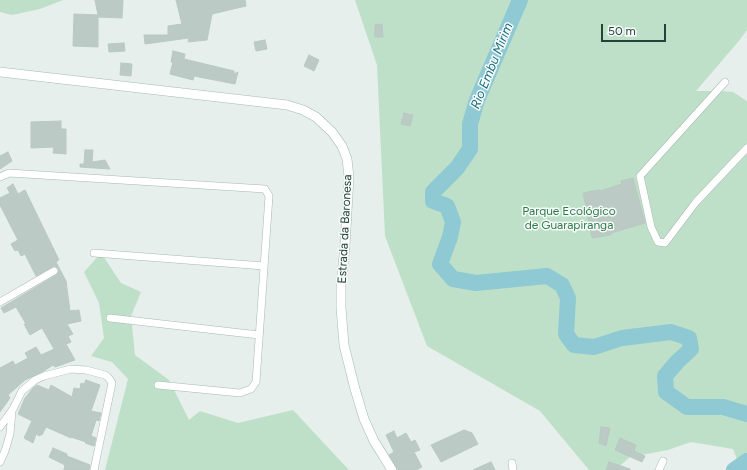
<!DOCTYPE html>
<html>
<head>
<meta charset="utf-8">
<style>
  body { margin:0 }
  #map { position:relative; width:747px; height:470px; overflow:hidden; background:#e6efeb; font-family:Figtree,sans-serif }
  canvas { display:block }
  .scale { position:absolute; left:601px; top:24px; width:65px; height:18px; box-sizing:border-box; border:2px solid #24423a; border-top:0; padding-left:5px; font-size:12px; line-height:14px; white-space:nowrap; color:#24423a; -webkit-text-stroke:3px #f7fbf9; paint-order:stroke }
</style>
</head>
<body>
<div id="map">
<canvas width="747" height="470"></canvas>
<div class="scale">50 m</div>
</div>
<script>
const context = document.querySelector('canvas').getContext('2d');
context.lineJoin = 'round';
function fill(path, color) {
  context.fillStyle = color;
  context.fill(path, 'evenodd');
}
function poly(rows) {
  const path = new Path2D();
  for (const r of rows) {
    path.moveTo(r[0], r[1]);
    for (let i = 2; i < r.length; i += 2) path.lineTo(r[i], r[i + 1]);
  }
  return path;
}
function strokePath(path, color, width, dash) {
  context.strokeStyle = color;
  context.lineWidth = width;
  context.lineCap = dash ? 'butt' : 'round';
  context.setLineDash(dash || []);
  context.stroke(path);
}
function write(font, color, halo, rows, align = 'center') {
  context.font = font + ' Figtree,sans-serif';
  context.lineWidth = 3;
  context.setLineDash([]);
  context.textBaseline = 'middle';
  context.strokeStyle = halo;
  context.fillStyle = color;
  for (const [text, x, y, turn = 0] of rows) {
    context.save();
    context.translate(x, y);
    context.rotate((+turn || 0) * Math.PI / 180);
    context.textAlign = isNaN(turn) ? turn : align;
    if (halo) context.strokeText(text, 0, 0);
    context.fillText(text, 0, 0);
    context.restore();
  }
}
const green = poly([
  [0,0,63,0,40,9,12,15,0,12],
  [355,0,747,0,747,30,738,42,696,91,721,91,733,92,747,101,747,470,739,470,740,467,733,449,691,442,668,450,630,457,615,470,589,470,540,411,427,346,385,236,377,65],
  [101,253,121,283,141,292,131,316,135,355,169,380,189,420,200,411,238,423,293,410,349,470,105,470,128,379,112,362,91,356,104,338,99,303,84,272]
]);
const river = poly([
  [520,0,477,100,470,124,470,149,457,168,433,192,433,201,447,206,453,222,450,237,440,264,453,279,476,283,547,276,562,285,568,298,566,334,574,345,594,347,622,338,671,332,689,338,691,349,677,362,665,376,666,392,687,407,723,407,747,414],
  [734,470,747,461]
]);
const building = poly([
  [95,0,123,0,122,18,98,17,98,47,73,46,74,14,98,15,95,0],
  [176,0,245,0,246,6,212,14,207,40,188,42,189,38,145,44,144,35,168,35,168,26,182,24,176,0],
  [382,24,383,37,375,37,375,25,382,24],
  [265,40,267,49,256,51,254,42,265,40],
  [124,43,125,51,109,52,108,44,124,43],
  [173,51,185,54,184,59,234,71,234,74,238,72,235,84,194,76,193,80,170,74,173,62,171,62,173,51],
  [309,55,319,60,314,71,304,66,309,55],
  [121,63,132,64,131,76,120,75,121,63],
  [404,113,413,115,410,126,401,124,404,113],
  [61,121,61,129,66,129,66,154,53,153,54,147,31,148,31,122,61,121],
  [85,150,93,150,92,162,105,160,110,169,80,167,80,164,84,164,85,150],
  [8,152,12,161,0,169,0,156,8,152],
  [633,178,645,223,611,233,611,235,592,238,583,193,599,190,600,191,622,184,621,181,633,178],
  [13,184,18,194,25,190,59,260,56,262,66,281,70,311,79,310,81,321,67,324,73,334,68,336,71,342,66,344,75,360,55,367,53,365,44,371,25,380,8,395,10,398,0,412,0,368,13,361,15,365,28,358,25,353,36,347,41,355,54,349,42,328,30,335,24,324,26,324,16,307,4,313,1,308,56,275,59,271,58,268,54,266,36,276,25,254,21,256,18,250,15,251,11,244,18,240,0,205,0,198,10,193,7,188,13,184],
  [86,380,100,385,91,411,101,413,99,421,96,420,91,436,96,438,94,446,85,443,86,442,71,437,71,438,46,427,42,435,41,434,40,436,36,434,33,443,24,438,32,421,18,414,25,398,33,388,37,385,49,390,51,385,72,397,74,388,80,389,81,383,84,384,86,380],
  [601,427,610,428,606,446,599,443,601,427],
  [464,430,472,433,478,444,441,462,431,445,464,430],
  [394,431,397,438,406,433,411,442,415,440,420,450,414,452,422,467,416,470,398,470,389,455,394,452,386,435,394,431],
  [620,438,636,445,634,451,645,456,642,462,615,450,620,438],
  [53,448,67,454,67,456,90,465,89,470,64,470,65,465,49,457,53,448],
  [491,462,495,470,473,470,491,462],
  [609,462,630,469,630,470,606,470,609,462]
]);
const minor = poly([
  [725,82,640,176,651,227,658,242,665,243,696,202,747,148],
  [0,177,9,173,265,189,269,196,256,382,251,389,240,393,158,385],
  [94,253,264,266],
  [0,302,54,271],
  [110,318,259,335],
  [0,427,13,409,22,391,35,380,44,376,71,369,86,370,105,375,108,377,112,383,94,470],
  [0,462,5,451,10,434,12,411],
  [512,463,513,470],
  [659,470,663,461]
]);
const secondary = poly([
  [0,72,287,105,303,110,316,117,332,132,342,146,347,159,349,177,345,246,341,284,341,308,344,345,355,389,364,419,374,441,392,470]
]);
const parkNames = [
  ["Parque Ecológico",569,211],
  ["de Guarapiranga",569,225]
];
const streetNames = [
  ["Estrada da Baronesa",345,229,-87]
];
const waterNames = [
  ["Rio Embu Mirim",492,66,-68]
];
fill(green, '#bfe0c8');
strokePath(river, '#8ec9d4', 16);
fill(building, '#bbcac4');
strokePath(building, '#b8c9c2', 1);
strokePath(minor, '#a8b8b2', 8);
strokePath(secondary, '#a4bbb3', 10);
strokePath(minor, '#fff', 7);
strokePath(secondary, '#fff', 9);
write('12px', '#2d7a4b', '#f7fbf9', parkNames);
write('12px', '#24423a', '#f7fbf9', streetNames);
write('italic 13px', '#1c6f80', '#f7fbf9', waterNames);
</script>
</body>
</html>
